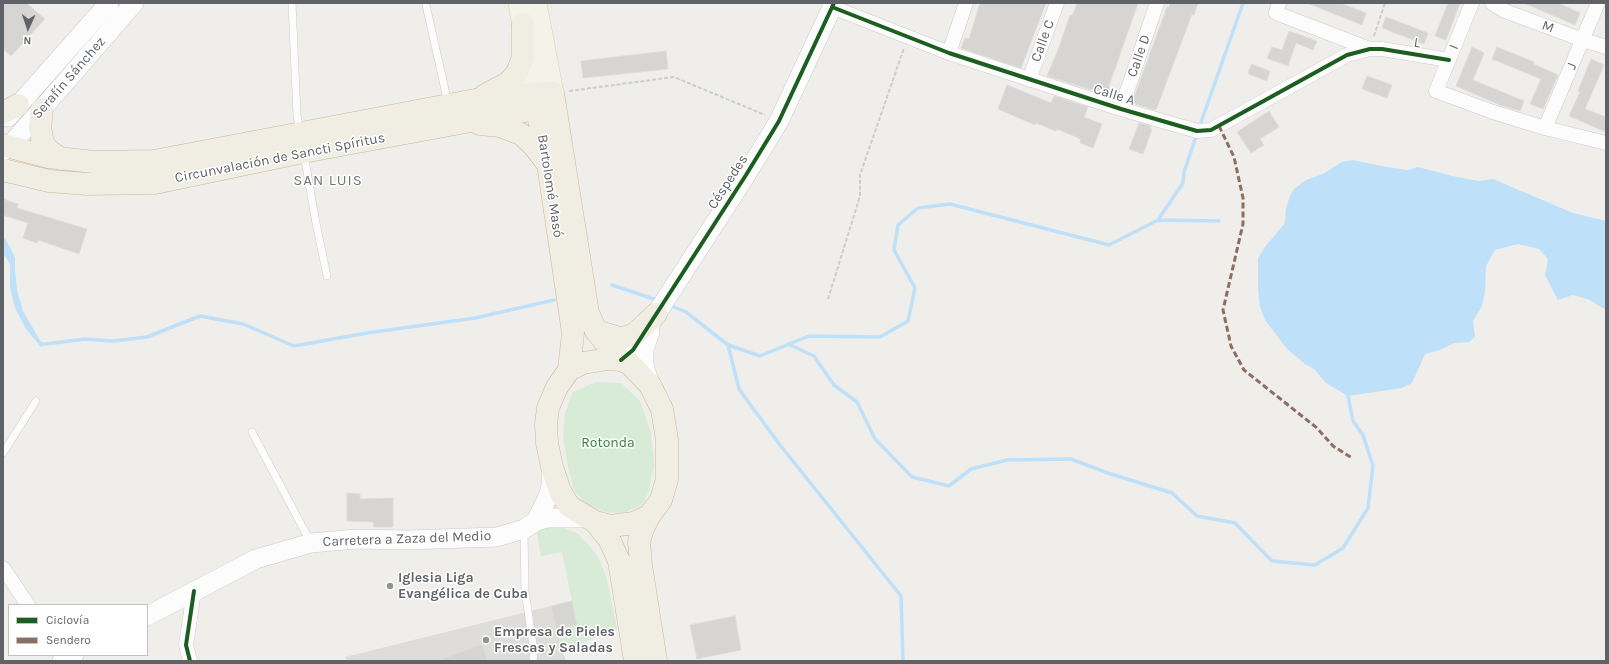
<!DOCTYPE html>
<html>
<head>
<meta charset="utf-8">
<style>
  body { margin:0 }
  #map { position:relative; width:1609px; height:664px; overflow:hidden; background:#efeeea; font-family:Karla,sans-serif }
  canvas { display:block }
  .frame { position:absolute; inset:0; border:4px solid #5f6368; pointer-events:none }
  .legend { position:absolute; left:8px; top:604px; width:140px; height:52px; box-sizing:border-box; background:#fff; border:1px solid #bfc1c3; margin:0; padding:5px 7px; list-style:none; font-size:12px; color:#5f6368 }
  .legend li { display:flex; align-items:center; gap:8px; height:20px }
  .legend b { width:20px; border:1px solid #bfc1c3 }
  .north { position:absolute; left:8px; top:8px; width:40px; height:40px; -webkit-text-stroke:3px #fff; paint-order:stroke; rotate:183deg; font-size:11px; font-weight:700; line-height:16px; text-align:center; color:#5f6368 }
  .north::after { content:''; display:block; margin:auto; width:14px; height:18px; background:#5f6368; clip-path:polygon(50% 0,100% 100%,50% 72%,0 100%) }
</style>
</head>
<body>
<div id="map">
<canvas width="1609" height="664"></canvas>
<div class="frame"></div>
<ul class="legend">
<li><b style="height:5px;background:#1b5e20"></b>Ciclovía</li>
<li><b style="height:5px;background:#8d6e63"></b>Sendero</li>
</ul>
<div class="north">N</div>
</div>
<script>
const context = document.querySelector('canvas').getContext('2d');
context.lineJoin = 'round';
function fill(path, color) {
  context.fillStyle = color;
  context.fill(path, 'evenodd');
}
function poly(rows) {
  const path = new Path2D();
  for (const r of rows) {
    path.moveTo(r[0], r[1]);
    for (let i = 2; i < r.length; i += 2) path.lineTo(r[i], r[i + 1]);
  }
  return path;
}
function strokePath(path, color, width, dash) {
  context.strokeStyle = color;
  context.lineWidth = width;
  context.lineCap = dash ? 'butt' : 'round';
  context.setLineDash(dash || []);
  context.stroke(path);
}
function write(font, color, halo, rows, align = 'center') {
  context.font = font + ' Karla,sans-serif';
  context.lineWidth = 3;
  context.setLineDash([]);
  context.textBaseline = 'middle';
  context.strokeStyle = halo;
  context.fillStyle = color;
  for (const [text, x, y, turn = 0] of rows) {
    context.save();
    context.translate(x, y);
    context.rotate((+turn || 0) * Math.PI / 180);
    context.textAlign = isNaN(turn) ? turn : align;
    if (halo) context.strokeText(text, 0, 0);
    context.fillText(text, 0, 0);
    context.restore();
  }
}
const industrial = poly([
  [551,606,556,629,566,661,347,661,345,657]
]);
const green = poly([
  [596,382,621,383,640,401,651,433,654,465,649,491,643,504,624,513,605,512,587,505,574,490,568,467,563,437,565,413,573,392],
  [547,525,560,526,578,534,589,545,598,557,606,576,617,629,563,651,556,629,577,625,562,552,541,556,536,529]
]);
const water = poly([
  [1353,160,1381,166,1408,170,1418,167,1452,176,1479,181,1493,179,1573,213,1606,221,1606,310,1590,300,1573,295,1558,300,1545,275,1548,259,1539,249,1518,244,1495,250,1486,266,1485,291,1482,306,1473,321,1475,337,1469,342,1454,343,1440,350,1425,354,1412,383,1402,388,1348,396,1326,383,1314,369,1305,364,1287,349,1265,320,1260,307,1258,289,1258,258,1265,247,1285,223,1286,208,1290,196,1294,189,1306,180,1323,174,1342,162],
  [3,237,6,240,15,257,15,270,17,290,23,311,41,342,49,343,41,347,26,329,15,308,10,288,10,264,3,253]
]);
const stream = poly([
  [1199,128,1243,3],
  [1158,220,1183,183,1184,172,1197,134],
  [612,285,657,300],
  [669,305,686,312,728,345,760,356,809,336,880,337,908,321,915,288,894,250,898,225,918,208,950,204,1109,245,1158,220,1219,221],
  [46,344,85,339,113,341,147,337,200,316,243,324,294,346,367,333,475,318,554,300],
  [788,344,814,356,834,385,857,402,875,439,912,477,949,486,971,469,1007,460,1071,459,1108,473,1172,493,1197,516,1235,523,1272,561,1315,565,1343,548,1368,508,1373,466,1363,435,1353,421,1348,396],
  [728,345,739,389,780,445,901,596,903,661]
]);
const building = poly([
  [3,3,26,3,45,19,11,56,3,49,3,3],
  [980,3,1046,3,1021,68,961,48,965,38,969,39,980,3],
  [1077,3,1138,3,1109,86,1110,87,1107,95,1047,76,1058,50,1070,15,1072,16,1077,3],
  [1170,3,1198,3,1194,15,1192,14,1156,110,1132,103,1167,7,1169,8,1170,3],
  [1307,3,1340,3,1366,13,1362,25,1307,3],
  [1448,3,1460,3,1446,40,1435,36,1448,3],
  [1524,3,1558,3,1580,13,1575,25,1524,3],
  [1386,17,1428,33,1424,44,1382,28,1386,17],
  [1289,31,1317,41,1313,50,1296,43,1288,66,1267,58,1272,47,1282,50,1289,31],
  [1472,47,1484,53,1473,80,1524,101,1520,111,1500,105,1456,86,1472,47],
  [1497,47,1534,62,1533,64,1558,75,1543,109,1530,104,1541,79,1492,59,1497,47],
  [666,51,668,69,583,78,581,61,666,51],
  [1591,59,1604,65,1585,109,1606,117,1606,132,1569,116,1580,92,1578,91,1591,59],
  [1251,64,1270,71,1267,81,1248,74,1251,64],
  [1367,76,1392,85,1387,98,1362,89,1367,76],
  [1007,85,1051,103,1054,96,1088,107,1084,117,1102,124,1093,148,1080,143,1081,139,1057,129,1056,131,1036,123,1035,125,998,109,1007,85],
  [1269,111,1279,127,1260,139,1264,145,1251,153,1237,132,1269,111],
  [1139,123,1151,126,1150,129,1152,129,1143,154,1129,149,1139,123],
  [3,199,18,204,17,208,87,229,79,254,38,240,37,243,23,238,28,223,3,215,3,199],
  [347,493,360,494,360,499,393,498,393,527,374,527,373,522,347,521,347,493],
  [572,601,577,625,556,629,551,606,572,601],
  [735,616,741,650,697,659,690,625,735,616],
  [482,644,488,661,440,661,439,660,482,644]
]);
const path = poly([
  [1374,36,1385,3],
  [569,91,674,77,765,115],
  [828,299,860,196,860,175,904,48]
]);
const lane = poly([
  [292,3,297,115,300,132],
  [426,5,448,103],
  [304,154,315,218,327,276],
  [252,432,311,543],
  [3,453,36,401],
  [524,531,525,591,534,651,533,661]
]);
const street = poly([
  [1279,3,1276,13,1370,49],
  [1472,3,1436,91,1493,112,1545,128,1606,143],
  [1492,3,1505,11,1583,40,1606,47],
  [832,7,949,53,1121,109,1197,131,1211,130,1347,55,1370,49,1382,49,1449,60],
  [949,53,966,3],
  [1029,80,1057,3],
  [1121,109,1157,3],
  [1545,128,1598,3],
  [3,568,28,605],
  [190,661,186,645,194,591]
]);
const secondary = poly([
  [8,117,109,3],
  [3,151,9,147,134,3],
  [621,360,633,350,746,175,779,121,834,3],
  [650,385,644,365,644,349,650,332],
  [536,521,547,499,551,487,552,468],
  [147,616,256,559,311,543,356,539,407,540,497,537,524,529,536,521,547,518,588,518],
  [62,661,74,655]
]);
const primary = poly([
  [519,3,534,94],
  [536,3,553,93]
]);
const highway = poly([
  [534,94,548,164,573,333,569,370],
  [485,95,508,83,517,73,523,57,523,24],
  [42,109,40,128,43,143,48,150,61,159],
  [3,113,18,105],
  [480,124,500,126,521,134,534,146,546,162],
  [3,145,49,157,94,162,154,161,470,101,512,95,553,93,588,313,596,331,620,360],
  [3,170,49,181,87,184,155,183,303,152,525,111,554,99],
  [596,331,620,338,627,337,636,333,656,314],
  [608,359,621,360,630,364,650,385,662,409,667,440,667,479,661,500,650,515,634,523,611,526,595,522,569,506,560,491,552,467,547,443,546,424,548,408,557,387,569,370,583,363,608,359],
  [650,515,643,528,639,542,641,565,656,661],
  [595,522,609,539,619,561,635,661]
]);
const quiet = poly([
  [1219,126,1234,157,1243,198,1243,224,1223,310,1231,346,1244,370,1317,428,1333,446,1352,458]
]);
const cycleway = poly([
  [832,7,949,53,1121,109,1197,131,1211,130,1347,55,1370,49,1382,49,1449,60],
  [621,360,633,350,746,175,779,121,834,3],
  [190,661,186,645,194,591]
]);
const markers = [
  [390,586,4,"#919496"],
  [486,640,4,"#919496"]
];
const streetNames = [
  ["M",1548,27,20],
  ["Calle C",1043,41,-70],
  ["L",1417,43,9],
  ["I",1454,47,-68],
  ["Calle D",1139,56,-71],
  ["J",1572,66,-67],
  ["Serafín Sánchez",69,78,-49],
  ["Calle A",1114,95,17],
  ["Circunvalación de Sancti Spíritus",280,158,-11],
  ["Céspedes",728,182,-57],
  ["Bartolomé Masó",550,186,81],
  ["Carretera a Zaza del Medio",407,539,-2]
];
const parkNames = [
  ["Rotonda",608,443]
];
const poiNames = [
  ["Iglesia Liga",398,578],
  ["Evangélica de Cuba",398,594],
  ["Empresa de Pieles",494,632],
  ["Frescas y Saladas",494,648]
];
const neighbourhoodNames = [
  ["SAN LUIS",328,181]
];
fill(industrial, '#dfddda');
fill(green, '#d8ebd6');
fill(water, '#bfe0f9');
strokePath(stream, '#bfe0f9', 3.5);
fill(building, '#d6d5d3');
strokePath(building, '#deddd9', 1);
strokePath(lane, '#cbcccc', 8);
strokePath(street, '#cbcccc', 15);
strokePath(secondary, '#cacacb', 20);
strokePath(primary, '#d7ceb8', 22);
strokePath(highway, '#c8b996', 23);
strokePath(path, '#cacfcc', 2, [4, 2]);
strokePath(lane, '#fdfcfc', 7);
strokePath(street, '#fdfcfc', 14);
strokePath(secondary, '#fdfcfc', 19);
strokePath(primary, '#f4f2e9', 21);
strokePath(highway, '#f0ede3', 22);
strokePath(quiet, '#8d6e63', 3, [6, 3]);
strokePath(cycleway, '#1b5e20', 4);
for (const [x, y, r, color] of markers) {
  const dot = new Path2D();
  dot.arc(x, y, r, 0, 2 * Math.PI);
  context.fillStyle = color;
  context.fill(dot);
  strokePath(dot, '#fff', 1.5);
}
write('14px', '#5f6368', '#fff', streetNames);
write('14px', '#348238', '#fff', parkNames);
write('bold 14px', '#5f6368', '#fff', poiNames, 'left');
context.letterSpacing = '1px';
write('15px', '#70757a', '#fff', neighbourhoodNames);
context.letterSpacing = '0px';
</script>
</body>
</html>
